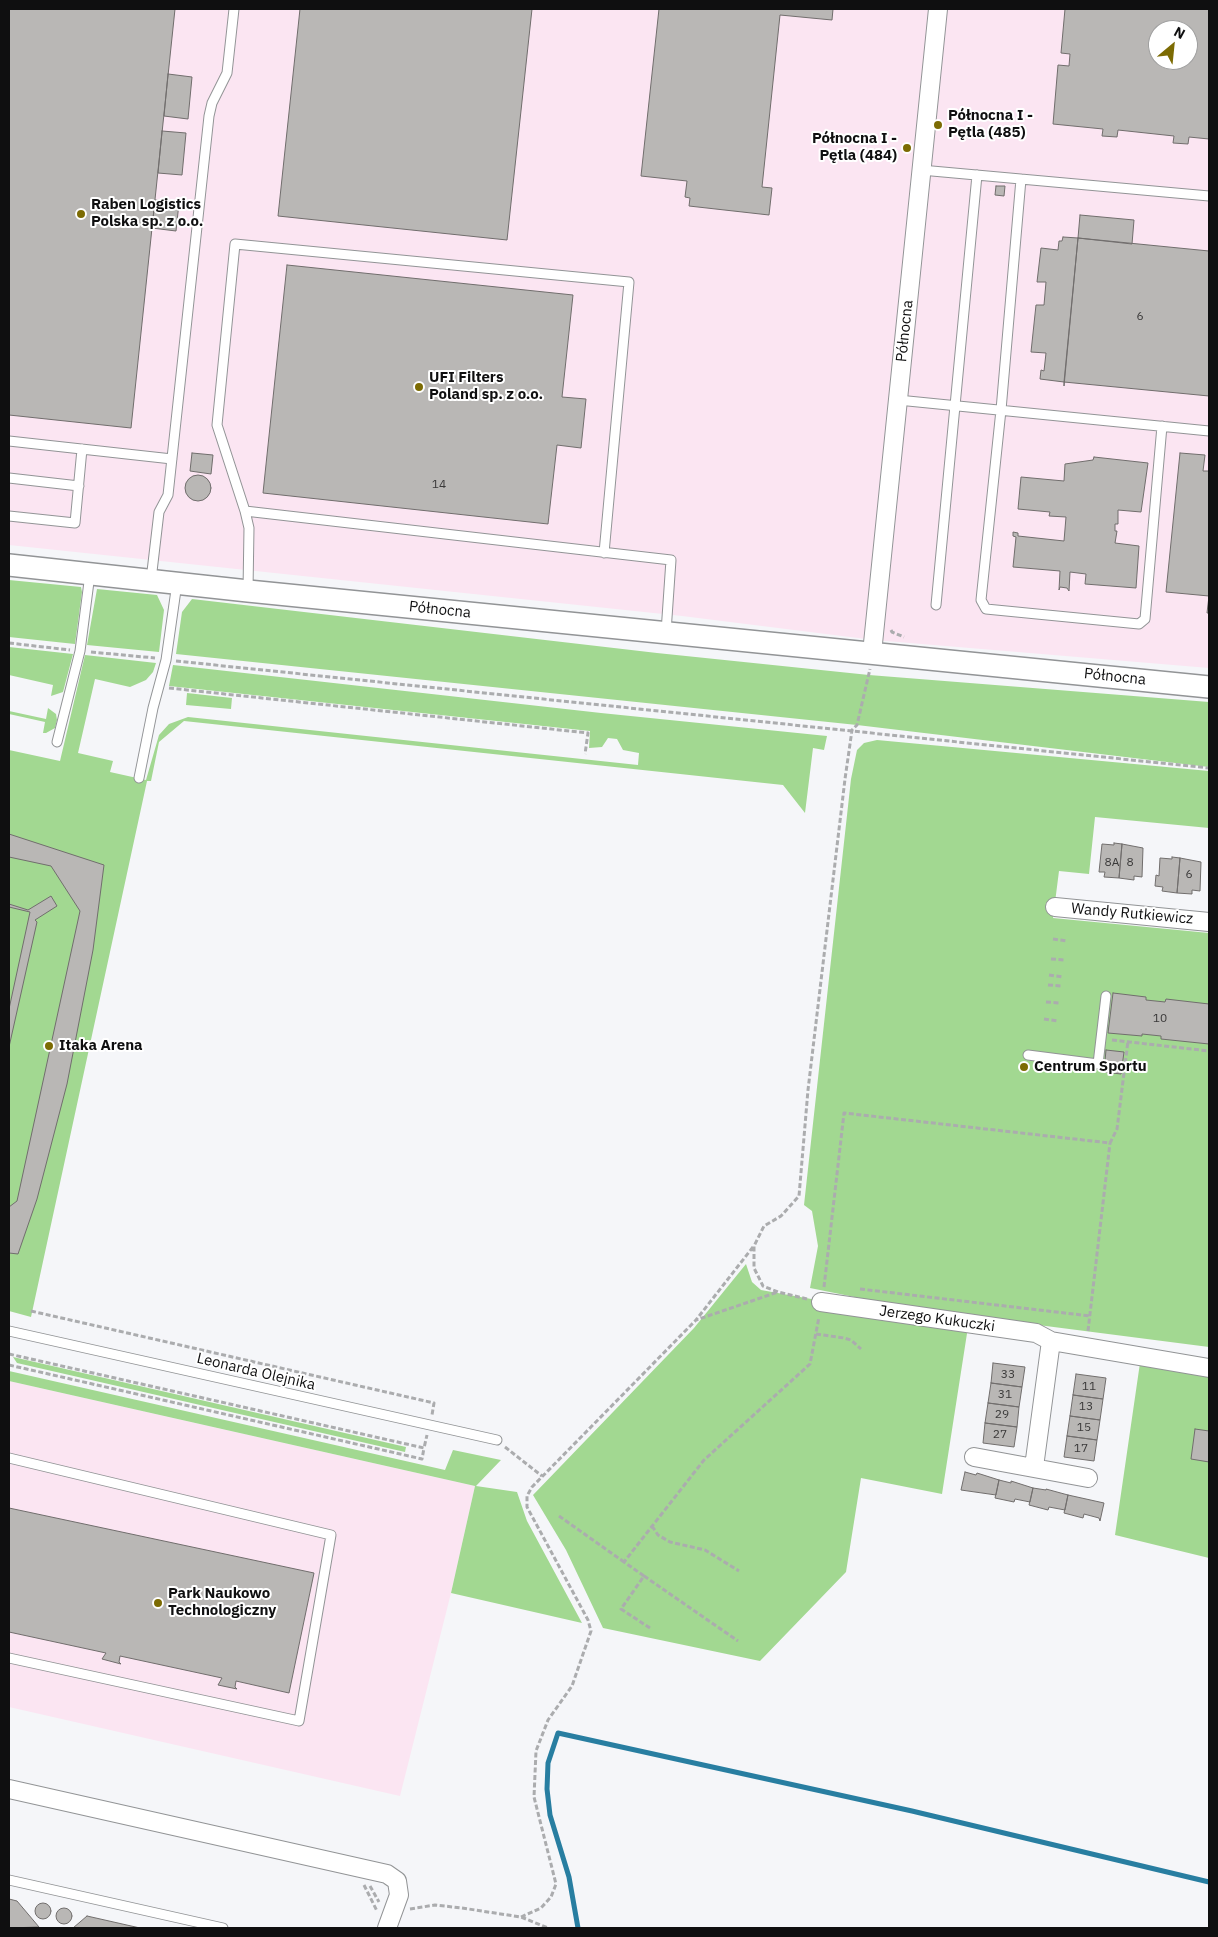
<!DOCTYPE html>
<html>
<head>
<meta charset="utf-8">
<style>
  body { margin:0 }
  #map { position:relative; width:1218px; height:1937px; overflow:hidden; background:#f5f6f9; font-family:"IBM Plex Sans",sans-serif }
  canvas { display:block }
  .frame { position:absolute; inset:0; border:10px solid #0f0f10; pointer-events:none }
  .north { position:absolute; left:1148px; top:20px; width:50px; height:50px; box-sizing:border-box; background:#fff; border:1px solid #9f9f9f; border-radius:50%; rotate:28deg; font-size:14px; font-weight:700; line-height:20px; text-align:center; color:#0f0f10 }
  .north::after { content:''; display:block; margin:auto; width:18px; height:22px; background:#7c6b03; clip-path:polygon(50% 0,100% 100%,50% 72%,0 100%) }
</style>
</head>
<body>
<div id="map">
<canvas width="1218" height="1937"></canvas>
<div class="frame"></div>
<div class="north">N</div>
</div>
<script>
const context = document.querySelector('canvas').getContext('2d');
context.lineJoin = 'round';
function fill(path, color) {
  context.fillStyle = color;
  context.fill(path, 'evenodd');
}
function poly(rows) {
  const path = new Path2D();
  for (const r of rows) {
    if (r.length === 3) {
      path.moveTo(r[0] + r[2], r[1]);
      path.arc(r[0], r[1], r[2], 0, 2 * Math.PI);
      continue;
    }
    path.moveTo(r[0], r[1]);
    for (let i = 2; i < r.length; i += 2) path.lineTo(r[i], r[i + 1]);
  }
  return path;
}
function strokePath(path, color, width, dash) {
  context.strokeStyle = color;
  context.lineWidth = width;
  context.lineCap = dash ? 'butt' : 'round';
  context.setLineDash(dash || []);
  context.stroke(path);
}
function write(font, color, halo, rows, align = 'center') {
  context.font = font + ' "IBM Plex Sans",sans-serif';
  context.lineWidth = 4;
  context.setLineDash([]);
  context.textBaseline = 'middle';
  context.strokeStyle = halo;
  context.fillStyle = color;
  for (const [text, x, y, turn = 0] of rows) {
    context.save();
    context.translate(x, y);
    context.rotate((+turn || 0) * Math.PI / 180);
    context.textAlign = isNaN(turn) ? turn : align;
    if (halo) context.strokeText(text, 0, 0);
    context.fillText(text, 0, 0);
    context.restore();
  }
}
const industrial = poly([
  [9,9,1209,9,1209,668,874,640,682,616,9,545],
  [1158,30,1188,30,1188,60,1158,60],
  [9,1381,475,1486,451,1593,400,1796,9,1707]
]);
const green = poly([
  [9,580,81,587,82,592,75,644,9,637],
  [97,589,157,595,164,610,159,652,87,645],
  [192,599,657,653,869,675,1209,702,1209,767,857,725,176,654,182,612],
  [9,647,73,654,63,692,51,696,53,685,9,675],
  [85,655,156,663,153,672,146,680,130,687,95,679,78,753,113,761,110,772,146,780,159,735,169,724,188,717,638,765,639,753,623,750,617,739,608,738,602,747,589,748,590,731,169,686,173,665,601,713,827,736,824,750,813,748,805,813,783,785,184,721,159,742,151,781,147,781,31,1317,9,1311,9,750,60,761],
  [187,693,232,698,231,709,186,705],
  [48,708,56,714,57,720,55,728,46,733,43,733,45,722,9,714,9,711,46,719],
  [877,740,1209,771,1209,828,1095,817,1089,874,1059,871,1053,918,1209,933,1209,1347,914,1309,810,1288,818,1246,812,1211,804,1205,851,779,857,750,864,743],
  [746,1264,752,1282,761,1290,968,1327,942,1494,861,1478,846,1572,760,1661,603,1628,566,1550,533,1495,694,1328],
  [1141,1356,1209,1368,1209,1558,1115,1535],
  [13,1357,406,1447,405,1452,17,1363],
  [9,1371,445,1470,453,1450,501,1460,476,1486,517,1492,527,1521,582,1623,451,1593,475,1486,9,1381]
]);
const stream = poly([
  [578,1928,569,1877,550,1815,547,1789,548,1763,558,1733,912,1811,1209,1882]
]);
const building = poly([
  [9,9,175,9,131,428,9,415,9,9],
  [300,9,532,9,507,240,278,216,300,9],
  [659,9,833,9,832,20,780,15,762,187,772,188,769,215,689,206,690,198,685,197,687,181,641,176,659,9],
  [1065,9,1209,9,1209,139,1189,137,1188,144,1173,143,1174,136,1118,130,1117,137,1102,136,1103,129,1053,124,1058,65,1069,66,1070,54,1061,53,1065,9],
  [1158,30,1188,30,1188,60,1158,60,1158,30],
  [168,74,192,77,188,119,164,116,168,74],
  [162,131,186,133,182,175,158,173,162,131],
  [996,186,1005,186,1004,196,995,195,996,186],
  [155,200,179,203,176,231,152,228,155,200],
  [1080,215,1134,220,1132,244,1078,238,1080,215],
  [1063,237,1078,238,1064,386,1064,382,1040,379,1041,370,1044,371,1046,353,1031,352,1036,305,1044,305,1046,282,1037,282,1041,248,1058,250,1059,241,1062,241,1063,237],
  [1078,238,1209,251,1209,396,1064,382,1078,238],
  [287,265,573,295,562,397,586,399,581,448,557,445,548,524,263,493,287,265],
  [192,453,213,455,211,474,190,471,192,453],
  [1180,453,1205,455,1203,471,1209,471,1209,613,1207,613,1209,596,1166,592,1180,453],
  [1094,457,1148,463,1141,512,1118,510,1118,524,1115,524,1115,531,1117,531,1115,543,1139,546,1136,588,1085,584,1086,574,1070,572,1069,591,1067,588,1060,587,1059,590,1060,571,1013,567,1016,537,1013,536,1013,532,1018,533,1018,536,1064,541,1066,517,1049,516,1050,512,1018,509,1021,477,1064,481,1065,464,1093,460,1094,457],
  [198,488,13],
  [9,834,104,865,93,950,67,1084,37,1199,18,1254,9,1253,9,1009,30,912,9,907,9,834],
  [1114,843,1122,844,1119,878,1104,877,1105,872,1099,872,1102,844,1114,845,1114,843],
  [1122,844,1143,848,1142,877,1134,876,1134,880,1119,878,1122,844],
  [9,857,51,866,80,911,17,1201,9,1207,9,1047,37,922,35,920,57,906,51,896,28,910,9,904,9,857],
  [1172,857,1180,858,1177,893,1162,891,1163,887,1155,886,1156,875,1159,876,1160,858,1172,859,1172,857],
  [1180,858,1201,862,1200,891,1192,890,1192,894,1177,893,1180,858],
  [1113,993,1146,997,1146,1000,1165,1002,1166,999,1209,1004,1209,1044,1161,1039,1161,1036,1142,1034,1142,1036,1108,1033,1113,993],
  [1106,1050,1124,1052,1121,1074,1104,1072,1106,1050],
  [993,1363,1025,1367,1022,1387,991,1383,993,1363],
  [1076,1374,1106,1378,1103,1399,1073,1395,1076,1374],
  [991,1383,1022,1387,1019,1407,988,1403,991,1383],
  [1073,1395,1103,1399,1100,1420,1070,1416,1073,1395],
  [988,1403,1019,1407,1017,1427,985,1423,988,1403],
  [1070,1416,1100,1420,1097,1440,1067,1436,1070,1416],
  [985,1423,1017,1427,1014,1447,983,1443,985,1423],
  [1195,1429,1209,1431,1209,1462,1191,1459,1195,1429],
  [1067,1436,1097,1440,1094,1461,1064,1457,1067,1436],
  [965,1472,976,1475,977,1473,999,1480,996,1495,961,1490,965,1472],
  [999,1480,1011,1483,1011,1481,1033,1488,1030,1502,1015,1499,1014,1502,995,1498,999,1480],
  [1033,1488,1046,1490,1046,1489,1068,1495,1065,1510,1049,1507,1048,1510,1029,1505,1033,1488],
  [1068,1495,1104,1503,1100,1521,1099,1518,1084,1514,1083,1518,1064,1513,1068,1495],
  [9,1508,314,1573,289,1693,236,1681,235,1687,237,1689,218,1685,222,1678,120,1656,119,1662,121,1664,102,1659,106,1653,9,1632,9,1508],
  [9,1899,17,1901,39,1927,9,1928,9,1899],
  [43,1911,8],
  [64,1916,8],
  [87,1916,140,1928,73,1928,87,1916]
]);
const path = poly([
  [891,630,892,632,904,637],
  [9,643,70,650],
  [91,652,155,658],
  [176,661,1209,768],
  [169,688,588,733,585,754],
  [1053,939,1067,941],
  [1051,959,1065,960],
  [1049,975,1063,977],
  [1048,985,1062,986],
  [1046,1002,1060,1003],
  [1044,1019,1058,1021],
  [1112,1040,1209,1051],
  [753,1247,696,1320,778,1292],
  [824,1287,844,1113,1110,1143,1117,1129,1128,1041],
  [860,1289,1090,1316],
  [807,1299,778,1292,763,1286,754,1268,754,1246,764,1226,781,1216,799,1196,808,1090,845,779,852,730,857,725,870,669],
  [31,1311,434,1403,432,1415],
  [1088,1331,1110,1143],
  [816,1334,844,1338,851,1340,861,1349],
  [9,1354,424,1448,427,1435],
  [9,1365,422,1459,424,1448],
  [505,1447,542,1476],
  [559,1516,624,1562],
  [652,1526,658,1535,670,1542,705,1550,739,1571],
  [644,1576,738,1641],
  [650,1628,621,1609,644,1576,624,1562,704,1460,810,1364,819,1317],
  [364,1885,377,1911],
  [370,1886,379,1902],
  [410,1909,435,1905,462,1908,521,1917,548,1928],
  [521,1917,541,1908,551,1897,556,1884,534,1797,536,1751,548,1720,572,1686,591,1631,588,1620,527,1507,527,1496,532,1487,696,1320]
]);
const service = poly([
  [921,170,1209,196],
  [1021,179,1001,410,981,600,986,609,1139,624,1145,619,1162,426],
  [898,400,1209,431],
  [9,441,172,459],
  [9,478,79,486],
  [245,511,249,528,248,590],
  [9,516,75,523,82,449],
  [604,553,629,282,235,244,217,425,245,511,671,560,666,632],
  [151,580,159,512,168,495,209,116,212,103,227,73,234,9],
  [936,605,977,175],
  [57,742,80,651,90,574],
  [139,778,153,708,166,660,177,583],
  [1028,1055,1098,1064,1106,996],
  [9,1331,497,1440],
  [9,1458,331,1535,299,1721,9,1658],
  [9,1880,223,1928]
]);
const minor = poly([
  [872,653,938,9],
  [1055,907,1209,922],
  [821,1302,1036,1333,1051,1341,1209,1368],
  [974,1457,1088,1478],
  [1034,1467,1051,1341],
  [9,1789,387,1874,397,1881,399,1895,387,1928]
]);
const tertiary = poly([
  [9,565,248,591,1209,687]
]);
const markers = [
  [938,125,5,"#7c6b03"],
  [907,148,5,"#7c6b03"],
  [81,214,5,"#7c6b03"],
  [419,387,5,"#7c6b03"],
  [49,1046,5,"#7c6b03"],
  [1024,1067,5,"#7c6b03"],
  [158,1603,5,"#7c6b03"]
];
const numberNames = [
  ["6",1140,317],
  ["14",439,485],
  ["8A",1112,863],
  ["8",1130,863],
  ["6",1189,875],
  ["10",1160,1019],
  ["33",1008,1375],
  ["11",1089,1387],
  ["31",1005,1395],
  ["13",1086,1407],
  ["29",1002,1415],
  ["15",1084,1428],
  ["27",1000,1435],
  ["17",1081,1449]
];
const poiNames = [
  ["Północna I -",948,116],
  ["Pętla (485)",948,133],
  ["Północna I -",897,139,"right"],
  ["Pętla (484)",897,156,"right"],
  ["Raben Logistics",91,205],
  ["Polska sp. z o.o.",91,222],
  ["UFI Filters",429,378],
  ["Poland sp. z o.o.",429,395],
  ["Itaka Arena",59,1046],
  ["Centrum Sportu",1034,1067],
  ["Park Naukowo",168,1594],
  ["Technologiczny",168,1611]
];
const streetNames = [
  ["Północna",905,331,-84],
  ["Północna",440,610,6],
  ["Północna",1115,677,6],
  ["Wandy Rutkiewicz",1132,914,5],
  ["Jerzego Kukuczki",937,1319,8],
  ["Leonarda Olejnika",256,1372,13]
];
fill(industrial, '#fbe5f2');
fill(green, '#a2d891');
strokePath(stream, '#287ea1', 5);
fill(building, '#b9b7b5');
strokePath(building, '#716e6d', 1);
strokePath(service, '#929496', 11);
strokePath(minor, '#929496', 20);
strokePath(tertiary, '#929496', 24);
strokePath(path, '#abacae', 3, [5, 2.5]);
strokePath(service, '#fff', 9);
strokePath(minor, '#fff', 18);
strokePath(tertiary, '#fff', 21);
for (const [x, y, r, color] of markers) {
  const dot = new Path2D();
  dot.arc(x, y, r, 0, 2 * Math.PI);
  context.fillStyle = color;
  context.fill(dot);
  strokePath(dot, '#fff', 2);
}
write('12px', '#3a3939', null, numberNames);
write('bold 15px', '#0f0f10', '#fff', poiNames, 'left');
write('15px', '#0f0f10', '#fff', streetNames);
</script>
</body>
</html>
